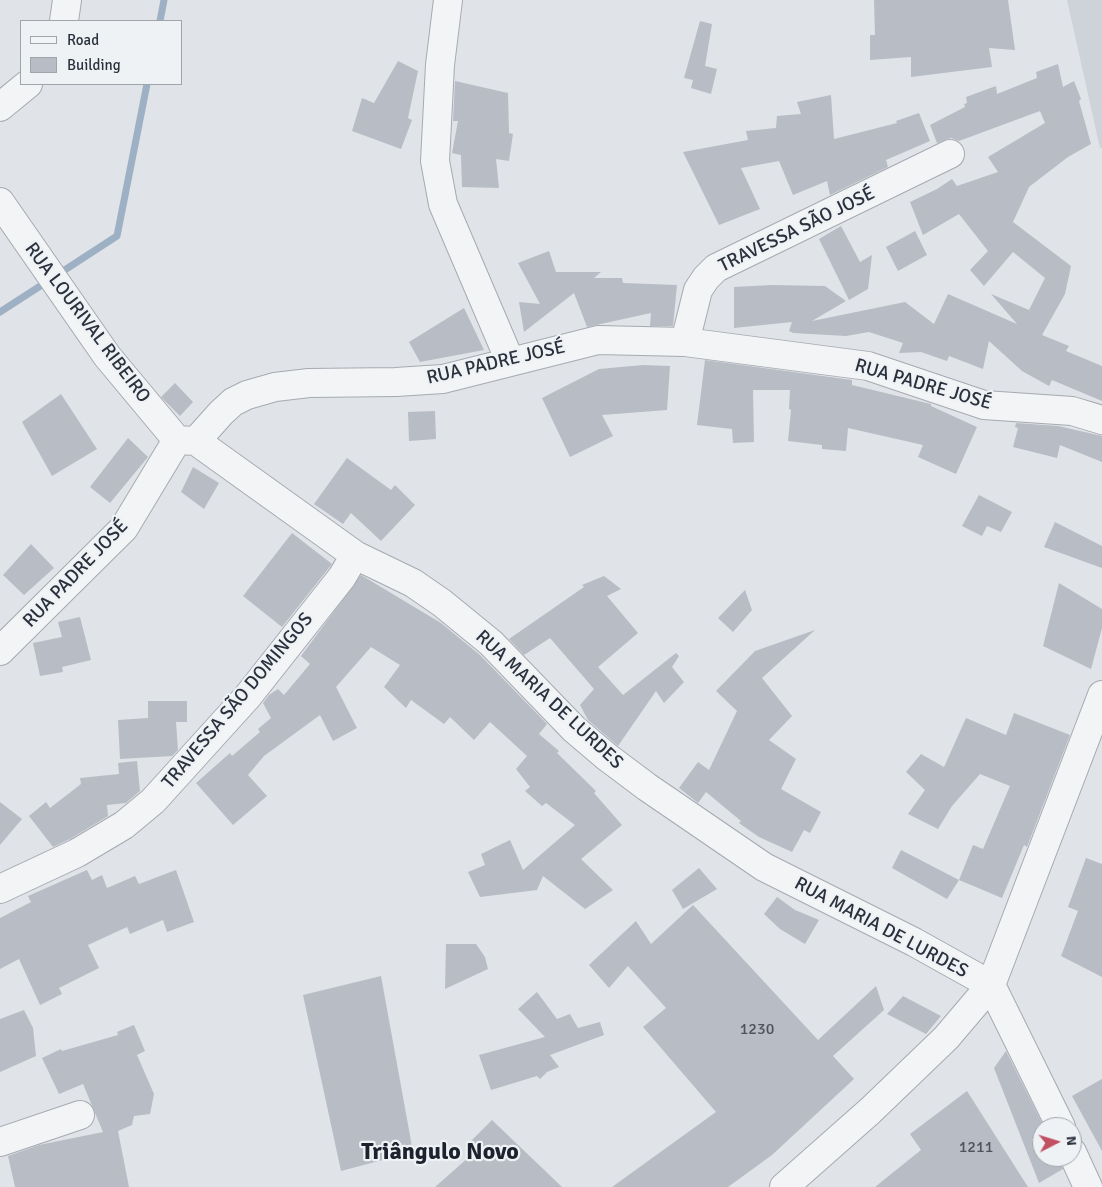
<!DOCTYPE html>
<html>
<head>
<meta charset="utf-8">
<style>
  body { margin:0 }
  #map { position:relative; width:1102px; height:1187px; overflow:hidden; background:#e0e3e8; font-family:Signika,sans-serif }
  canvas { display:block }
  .legend { position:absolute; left:20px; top:20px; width:162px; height:65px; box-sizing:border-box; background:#eff2f5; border:1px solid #a0a5ab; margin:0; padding:6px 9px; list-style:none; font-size:15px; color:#2a313d }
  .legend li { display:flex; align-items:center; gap:10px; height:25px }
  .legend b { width:25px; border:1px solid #a0a5ab }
  .north { position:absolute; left:1032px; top:1117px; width:50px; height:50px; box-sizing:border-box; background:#eff2f5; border:1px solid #a0a5ab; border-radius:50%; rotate:85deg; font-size:14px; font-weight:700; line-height:20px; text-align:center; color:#2a313d }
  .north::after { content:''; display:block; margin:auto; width:18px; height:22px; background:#c15063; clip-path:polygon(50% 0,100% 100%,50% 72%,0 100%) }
</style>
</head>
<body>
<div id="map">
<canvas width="1102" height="1187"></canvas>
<ul class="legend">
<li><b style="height:6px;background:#f2f4f6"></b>Road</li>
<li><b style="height:14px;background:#b8bcc4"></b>Building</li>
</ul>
<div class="north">N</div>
</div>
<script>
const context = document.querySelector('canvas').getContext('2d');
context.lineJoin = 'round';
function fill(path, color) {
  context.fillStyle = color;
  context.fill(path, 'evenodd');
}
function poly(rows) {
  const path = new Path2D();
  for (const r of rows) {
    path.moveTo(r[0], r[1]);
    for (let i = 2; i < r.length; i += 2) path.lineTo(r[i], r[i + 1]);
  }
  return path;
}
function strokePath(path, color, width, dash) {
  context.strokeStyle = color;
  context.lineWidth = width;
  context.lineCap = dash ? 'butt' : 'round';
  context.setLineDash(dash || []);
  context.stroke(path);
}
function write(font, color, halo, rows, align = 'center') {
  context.font = font + ' Signika,sans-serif';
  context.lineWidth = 4.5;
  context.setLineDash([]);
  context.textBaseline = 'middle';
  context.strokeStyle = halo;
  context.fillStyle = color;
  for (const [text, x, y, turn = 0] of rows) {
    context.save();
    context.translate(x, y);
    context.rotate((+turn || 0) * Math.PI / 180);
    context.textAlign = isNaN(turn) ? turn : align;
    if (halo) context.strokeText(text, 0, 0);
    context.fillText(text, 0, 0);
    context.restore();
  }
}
const built = poly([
  [1067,0,1102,0,1102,148,1100,148]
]);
const stream = poly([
  [160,21,164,0],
  [57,275,117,236,147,84],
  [0,312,48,281]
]);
const building = poly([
  [874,0,1008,0,1015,50,989,48,992,67,911,77,911,57,870,60,870,35,875,35],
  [700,21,712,24,705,66,717,69,711,94,691,88,693,80,684,78],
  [398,61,418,71,408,118,412,120,401,149,352,131,362,98,374,103],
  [1058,64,1063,87,1074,81,1081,99,1079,101,1091,144,1068,157,1029,187,1013,222,1071,266,1065,294,1042,335,1069,346,1066,351,1102,366,1102,401,1052,380,1049,386,1022,371,989,341,983,369,949,356,947,361,921,352,899,353,903,343,869,332,846,336,793,333,789,331,792,322,734,328,734,287,772,285,825,286,846,301,812,321,905,302,934,324,948,294,1017,324,991,294,1029,310,1045,278,1013,252,984,286,970,270,988,251,959,214,923,235,910,202,937,189,952,179,957,186,998,172,988,157,1045,123,1040,111,959,141,951,138,937,143,930,125,965,107,964,104,967,103,966,97,996,86,997,94,1037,78,1036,72],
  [455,81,508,93,509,133,513,134,509,161,496,159,499,188,462,187,461,155,452,153,458,121,453,121],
  [831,95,834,139,897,123,896,121,919,113,930,141,886,160,888,167,830,195,827,181,793,195,779,161,741,168,760,209,719,225,683,152,748,140,746,131,776,128,777,116,801,114,797,102],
  [841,226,860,262,872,255,868,289,849,300,819,239],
  [915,231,927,255,898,271,886,247],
  [549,251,556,272,601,272,594,278,622,278,623,283,677,285,673,326,650,326,651,313,587,327,574,293,524,332,519,302,540,304,518,263],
  [464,308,484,350,420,362,409,342],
  [705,360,852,380,852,385,931,404,931,406,977,427,956,474,918,457,923,445,848,428,846,451,822,449,822,445,788,441,791,410,789,409,790,390,753,390,754,442,733,443,732,429,697,425],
  [643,365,670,366,667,410,602,415,613,436,570,457,542,398,599,369],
  [175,383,193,402,180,416,161,397],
  [61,394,97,449,52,476,22,422],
  [435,411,436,439,409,441,408,412],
  [1016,423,1058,426,1102,436,1102,462,1060,445,1057,458,1013,447,1018,428,1015,427],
  [128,438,148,457,110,503,90,487],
  [347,458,391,490,395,485,415,505,381,541,351,513,343,524,314,504],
  [193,467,219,483,204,509,181,492],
  [979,495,1012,512,1001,532,987,526,982,536,962,526],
  [1055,522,1102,546,1102,568,1044,547],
  [292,533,332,564,282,627,243,596],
  [31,544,54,568,24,595,3,575],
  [361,575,441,623,480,655,547,724,539,734,559,751,557,753,596,791,594,793,622,825,581,859,613,890,585,909,543,876,537,890,480,897,468,872,485,865,481,854,510,840,523,870,575,825,546,803,542,806,525,791,530,787,516,769,527,756,490,722,474,740,450,717,444,724,411,700,406,708,384,687,400,665,371,647,336,687,357,728,333,741,320,715,264,756,248,775,267,796,233,825,196,783,230,753,232,756,260,732,258,729,271,718,263,703,269,695,278,689,284,695,310,664,301,656],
  [604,576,621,589,607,596,638,633,598,667,623,695,676,653,679,656,672,667,684,682,664,703,656,691,618,746,588,720,580,705,594,689,550,638,524,655,509,639,584,587,582,585],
  [1059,583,1102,609,1102,628,1091,669,1043,646],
  [745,590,752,610,733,632,718,618],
  [80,617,91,660,62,667,63,672,40,676,33,643,62,637,58,622],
  [815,630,762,678,792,716,769,740,796,759,781,789,821,812,810,833,804,830,792,852,759,837,739,823,741,821,706,792,698,803,679,788,698,762,709,770,737,711,716,691,755,651],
  [148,701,187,701,187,722,176,722,178,750,172,756,120,759,118,720,148,718],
  [1014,713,1070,735,1027,847,1024,845,1002,898,959,880,973,845,983,849,1010,786,980,774,952,806,938,829,908,814,925,790,906,772,921,754,944,767,966,718,1006,735],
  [137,761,140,791,126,803,107,805,108,816,70,839,53,847,29,816,46,802,50,808,81,784,80,778,119,774,118,763],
  [0,802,22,819,0,845],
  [901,850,959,880,947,899,892,868],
  [1086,858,1102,864,1102,977,1061,956,1078,911,1068,907],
  [699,868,717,889,683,909,672,890],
  [87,870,92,880,102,875,107,888,135,876,139,884,176,870,194,922,167,932,163,920,130,934,127,927,88,945,99,968,59,988,62,994,40,1005,19,959,0,969,0,918,31,902,28,896],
  [777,897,795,910,819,920,805,944,780,929,764,914],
  [693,905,818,1040,876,986,884,1010,833,1056,854,1079,772,1155,728,1187,612,1187,716,1112,643,1027,666,1008,628,966,609,988,589,965,636,921,651,944],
  [446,944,476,944,485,957,488,969,445,989],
  [381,976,413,1152,341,1171,303,995],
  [537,992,557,1019,570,1014,578,1028,600,1022,604,1035,550,1055,559,1067,547,1072,540,1079,537,1076,491,1090,479,1055,545,1037,518,1009],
  [903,996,941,1016,926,1034,887,1014],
  [24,1010,33,1028,36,1056,0,1072,0,1019],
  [134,1025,145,1051,137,1055,154,1094,150,1114,134,1116,132,1125,118,1131,129,1187,15,1187,8,1156,39,1145,103,1132,83,1084,59,1094,42,1058,61,1049,62,1051,118,1035,117,1032],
  [1006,1051,1044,1127,1042,1157,1057,1157,1063,1169,1039,1183,994,1068],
  [1102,1079,1102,1151,1072,1096],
  [967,1091,1028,1187,875,1187,921,1150,910,1134],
  [492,1120,562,1187,435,1187,478,1149,471,1141]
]);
const minor = poly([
  [448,0,440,65,435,161,443,204,510,361],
  [64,21,67,0],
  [0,107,28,84],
  [0,202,107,356,177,440],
  [685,342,698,290,706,278,716,268,950,154],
  [196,441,355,555,413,583,442,603,491,643,574,729,607,757,647,787,764,867,914,942,991,985,1061,1127],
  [196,441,221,413,233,402,247,395,275,387,309,383,396,382,443,379,598,340,685,342,868,366,984,405,1072,411,1102,420],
  [0,651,124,528,177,440,196,441],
  [0,889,77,853,124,825,153,801,248,696,342,577,355,555],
  [0,1142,80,1115],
  [1072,1152,1088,1187],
  [784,1187,870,1111,946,1038,991,985,1102,695]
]);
const numberNames = [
  ["1230",757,1030],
  ["1211",976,1148]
];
const streetNames = [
  ["TRAVESSA SÃO JOSÉ",797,230,-26],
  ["RUA LOURIVAL RIBEIRO",87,323,53],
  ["RUA PADRE JOSÉ",496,363,-13],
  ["RUA PADRE JOSÉ",923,385,16],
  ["RUA PADRE JOSÉ",76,574,-46],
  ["RUA MARIA DE LURDES",549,700,43],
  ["TRAVESSA SÃO DOMINGOS",238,701,-50],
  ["RUA MARIA DE LURDES",881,928,28]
];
const districtNames = [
  ["Triângulo Novo",440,1153]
];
fill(built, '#ced2d9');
strokePath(stream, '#9eb1c4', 7);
fill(building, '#b8bcc4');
strokePath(minor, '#a6aab1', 30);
strokePath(minor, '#f2f4f6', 28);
write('16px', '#4e545f', null, numberNames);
write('19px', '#2a313d', '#eff2f5', streetNames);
write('bold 24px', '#1c232e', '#eff2f5', districtNames);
</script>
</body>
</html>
